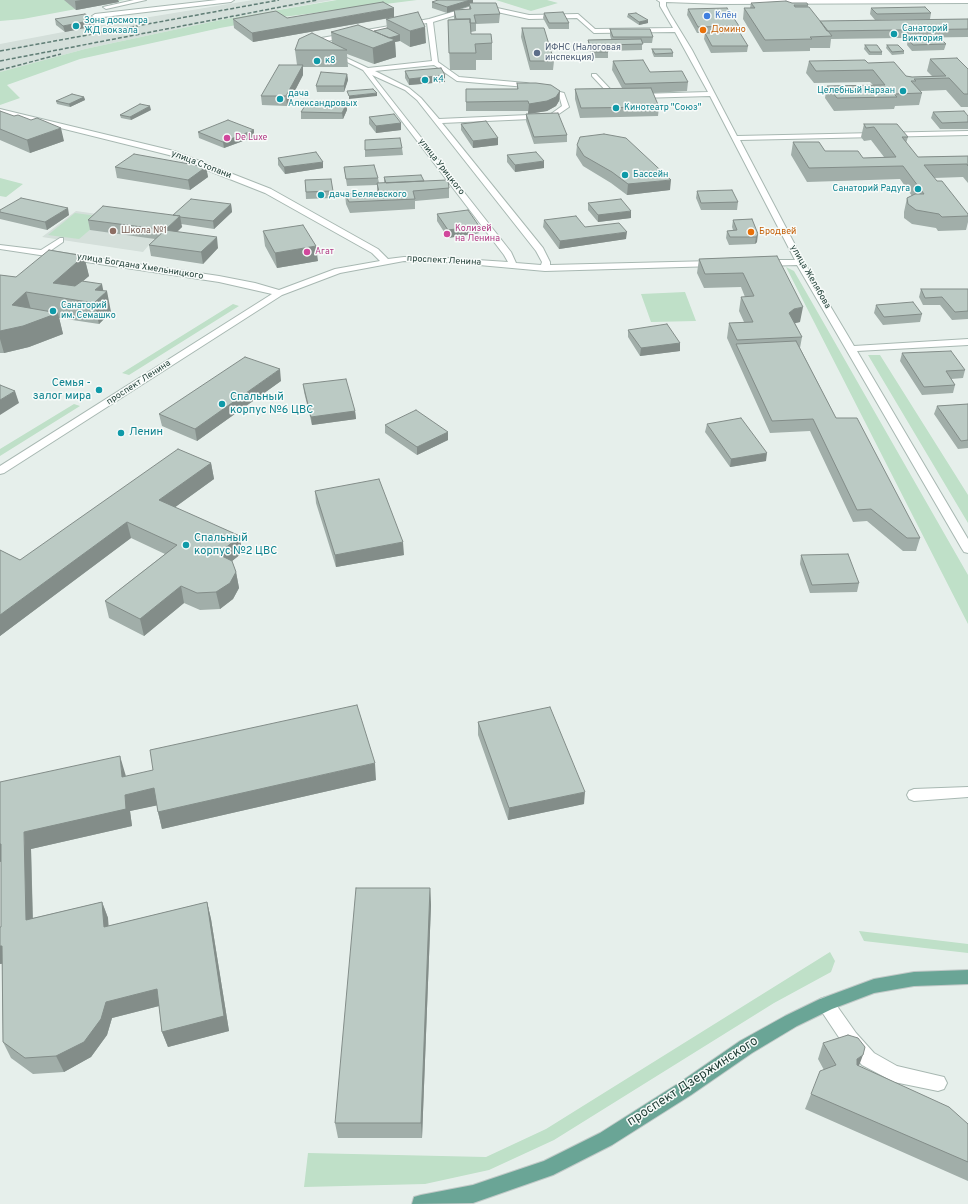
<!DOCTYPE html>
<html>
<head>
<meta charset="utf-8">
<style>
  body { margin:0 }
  canvas { display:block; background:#e6efeb }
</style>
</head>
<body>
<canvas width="968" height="1204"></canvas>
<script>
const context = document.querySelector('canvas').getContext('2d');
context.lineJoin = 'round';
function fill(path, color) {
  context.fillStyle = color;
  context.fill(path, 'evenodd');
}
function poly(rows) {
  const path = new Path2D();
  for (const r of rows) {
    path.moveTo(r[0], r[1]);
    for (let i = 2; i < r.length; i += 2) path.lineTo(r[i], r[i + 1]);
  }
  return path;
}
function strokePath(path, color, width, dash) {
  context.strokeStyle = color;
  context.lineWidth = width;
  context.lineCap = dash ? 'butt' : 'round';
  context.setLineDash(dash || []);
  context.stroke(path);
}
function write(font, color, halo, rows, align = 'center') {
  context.font = font + ' Overpass,sans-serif';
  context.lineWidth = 3;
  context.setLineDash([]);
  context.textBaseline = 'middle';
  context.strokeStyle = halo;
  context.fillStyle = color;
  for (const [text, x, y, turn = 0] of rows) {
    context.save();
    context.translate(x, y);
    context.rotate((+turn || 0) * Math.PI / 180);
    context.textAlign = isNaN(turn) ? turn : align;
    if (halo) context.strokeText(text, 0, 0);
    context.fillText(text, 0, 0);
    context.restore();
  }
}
const built = poly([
  [253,0,333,0,220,20,85,49,0,72,0,44,95,26],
  [76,211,183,226,167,241,154,239,143,252,42,237]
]);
const green = poly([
  [0,0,124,0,23,19,0,21],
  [337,0,417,0,275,18,220,28,80,59,7,85,20,98,0,105,0,72,85,49,220,20],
  [496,0,547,0,558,3,531,11],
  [0,178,23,184,6,197,0,196],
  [75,213,105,217,79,239,48,235],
  [786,267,794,271,968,575,968,624],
  [685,292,696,321,651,322,641,294],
  [233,304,239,306,129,375,122,373],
  [868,355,880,355,968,495,968,523],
  [74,404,80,406,0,456,0,449],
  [859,931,968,944,968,953,864,941],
  [830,952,835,961,831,972,774,1003,554,1140,489,1170,425,1184,304,1187,308,1153,486,1157,546,1129]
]);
const minor = poly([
  [134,0,146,0,106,9,103,7,134,0],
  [217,0,234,0,231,2,95,18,92,16,95,14,217,0],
  [657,0,968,0,968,3,722,4,666,2,666,6,670,14,692,50,737,136,968,131,968,135,740,140,804,262,854,346,968,339,968,345,857,351,968,539,968,553,964,552,962,549,797,265,764,266,760,263,764,260,795,260,710,96,640,98,637,96,640,94,708,92,675,32,594,33,577,18,529,19,479,8,433,22,438,62,459,77,526,83,564,93,569,107,553,118,442,123,543,248,550,262,550,265,713,261,717,264,716,266,545,271,446,262,404,261,340,273,282,295,4,473,0,474,0,466,272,294,219,282,0,249,0,245,41,250,60,238,63,238,63,242,50,251,219,276,255,283,279,290,335,269,380,261,372,253,265,193,169,155,0,113,0,109,174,151,271,189,378,249,388,259,404,257,446,258,508,262,504,255,363,70,331,54,336,53,368,68,432,61,427,23,310,44,307,42,310,40,429,19,479,4,529,15,578,14,595,29,673,28,660,6,660,2,657,0],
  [434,65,457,81,526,87,559,95,562,106,551,114,439,119,421,98,409,88,375,71,434,65],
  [372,75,405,90,417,100,536,251,542,262,541,265,516,263,511,252,372,75],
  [592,74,596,74,613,92,623,95,623,97,609,94,592,76,592,74],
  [968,787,968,797,914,801,909,799,907,795,909,791,914,789,968,787],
  [826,997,832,999,856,1033,874,1053,897,1066,944,1077,947,1083,944,1089,938,1091,894,1082,862,1065,844,1045,820,1009,818,1004,820,999,826,997]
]);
const major = poly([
  [968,970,968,984,914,986,874,993,832,1009,797,1026,752,1053,691,1095,612,1145,553,1175,473,1203,412,1204,414,1197,421,1195,473,1185,544,1161,600,1133,679,1083,740,1041,785,1016,820,999,874,979,914,972,968,970]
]);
const rail = poly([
  [0,51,279,0],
  [0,61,317,0],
  [0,70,61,54]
]);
const wall = poly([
  [64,0,118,0,119,2,76,10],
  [432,2,473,3,500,14,499,23,476,24,476,31,471,32,471,34,492,43,492,60,476,60,476,70,450,70,448,20,454,19,454,11,447,13,432,8],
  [469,6,469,9,457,10],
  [751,3,792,3,808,5,808,7,820,21,968,19,968,37,831,39,830,48,810,48,810,51,763,52,743,19,744,8,750,8],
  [871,8,931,13,930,19,875,20,870,14],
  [688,9,739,26,738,32,697,33,687,15],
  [544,13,569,23,569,29,549,29,543,18],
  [628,14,648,23,639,25,627,17],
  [394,17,426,43,410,47,400,41,395,42,396,57,374,64,347,54,348,67,303,67,303,75,287,106,262,105,261,96,297,65,295,50,332,43,331,32,374,31,387,28,386,19,390,18,253,42,234,28,233,19],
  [55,19,94,20,95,26,65,32,56,25],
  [522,28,554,61,553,70,530,70,521,37],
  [610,29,653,37,652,43,642,43,642,50,608,51,608,58,592,58,588,46,588,40,611,39,610,35],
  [705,33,748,46,747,52,711,53,704,39],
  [908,39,946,44,944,50,912,51,907,45],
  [865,45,882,52,882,55,869,55,864,49],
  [887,45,904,51,904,54,892,55,886,48],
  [652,49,673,53,673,57,654,57,652,52],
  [930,59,968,69,968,107,961,107,946,90,920,91,922,93,919,105,895,106,894,109,834,111,825,98,827,86,873,85,870,82,814,83,806,73,809,61,868,63,906,76,912,77,932,76,927,71],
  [613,61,650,72,688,82,687,91,653,93,659,107,658,116,580,118,575,99,575,89,622,88,612,70],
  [405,71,445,82,409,85,405,78],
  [347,74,348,80,344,92,317,92,316,86],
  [517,83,560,91,559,101,556,106,547,111,528,114,528,111,466,111,466,89,517,89],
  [84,97,85,100,70,107,57,104,56,101],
  [347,103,347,110,343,119,301,119,301,112],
  [151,110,131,120,121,118,120,115],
  [0,111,64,141,30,153,0,140],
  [933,112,968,116,968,129,940,129,931,118],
  [526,114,567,135,567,142,534,144,526,121],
  [369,117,401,123,401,130,376,133,369,124],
  [461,124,498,138,498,145,473,148,461,130],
  [864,124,908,137,906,143,918,157,968,156,968,183,963,177,934,178,968,214,968,222,966,230,938,231,936,228,912,224,904,218,904,212,907,198,912,196,900,179,807,182,791,155,793,142,825,151,863,158,884,157,871,140,864,141,861,137],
  [198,132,254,137,224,148,199,138],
  [577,145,670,190,627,195,611,183,583,166,576,155],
  [402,148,403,155,365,157,365,150],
  [507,155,544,168,515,172,507,162],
  [278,158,323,168,285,174,278,165],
  [115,167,206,167,208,177,190,190,117,178],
  [344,167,378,178,379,183,384,183,384,177,424,181,449,188,449,198,415,201,415,209,350,213,346,204,345,194,377,192,377,185,347,186],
  [305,180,333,191,334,198,306,199],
  [697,191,738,202,737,210,701,210,696,198],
  [588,203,631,218,598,222,588,210],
  [231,204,232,212,214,229,181,224,182,227,177,232,218,248,203,264,151,256,149,245,155,239,90,230,88,220,173,215],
  [0,210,69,215,47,230,0,219],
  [437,214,479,233,448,238,437,221],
  [752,219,757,242,755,244,729,245,726,238,727,231,733,230,732,227,733,220],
  [544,220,585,227,626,239,559,249,543,227],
  [263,231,318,261,277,268,265,246],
  [84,256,89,276,83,281,103,291,111,312,99,324,59,318,63,334,29,347,4,353,0,353,0,275,16,277],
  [777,256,800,322,795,323,802,337,800,348,836,418,920,538,916,551,903,551,867,521,853,522,810,431,770,433,727,338,729,323,744,322,739,311,741,297,745,297,741,287,704,288,697,273,699,259],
  [921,289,968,289,968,319,952,320,940,305,923,305,919,297],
  [876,305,922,314,920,322,883,325,874,313],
  [628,330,680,343,680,351,640,356,628,337],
  [902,353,965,370,963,378,951,379,955,385,953,393,922,395,900,361],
  [281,381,197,441,162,426,159,414],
  [303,384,355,411,356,419,312,425,304,392],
  [968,404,968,448,958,449,934,414,937,406],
  [707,424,766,461,730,467,705,432],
  [385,425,448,432,448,440,417,455,385,433],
  [211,463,214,479,175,507,242,553,232,561,236,572,239,588,233,599,220,609,200,610,184,603,144,636,109,618,105,601,165,554,131,538,0,636,0,550,20,560],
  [315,491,404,555,336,567,316,503],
  [801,555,859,583,857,592,810,593,800,564],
  [478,722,584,804,508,820,478,735],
  [125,773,126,776,376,780,162,829,158,812,157,805,130,811,132,826,31,849,33,918,102,902,108,918,108,926,207,902,211,919,229,1031,168,1047,162,1032,159,1006,112,1018,107,1035,91,1057,64,1072,33,1074,11,1058,3,1042,2,964,0,964,0,927,1,927,1,862],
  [430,888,431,905,422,1138,338,1138,335,1123],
  [823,1043,859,1066,968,1124,968,1181,805,1109,811,1094,824,1070,818,1059]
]);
const shadedWall = poly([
  [81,0,118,0,119,2,76,10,75,1],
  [470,0,473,0,473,5,469,3,469,6,447,13,447,7],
  [394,8,394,17,253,42,252,33],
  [94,20,95,26,65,32,63,26],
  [648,20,648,23,639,25,639,22],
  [425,27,426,43,410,47,410,31],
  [400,35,400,41,395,42,396,57,374,64,372,41],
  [303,65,303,75,287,106,286,96],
  [347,74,348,80,344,92,344,86],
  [445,75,445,82,409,85,409,79],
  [560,91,559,101,556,106,547,111,528,114,529,104],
  [377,93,377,96,349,99,349,96],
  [84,97,85,100,70,107,69,104],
  [347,103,347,110,343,119,342,113],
  [150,106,151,110,131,120,130,117],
  [401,123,401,130,376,133,376,126],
  [61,128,64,141,30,153,27,140],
  [254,130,254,137,224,148,223,142],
  [498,138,498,145,473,148,473,141],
  [544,161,544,168,515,172,515,165],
  [323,162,323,168,285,174,284,167],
  [206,167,208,177,190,190,188,180],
  [671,180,670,190,627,195,628,184],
  [231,204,232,212,214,229,213,221],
  [68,208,69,215,47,230,45,222],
  [631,211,631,218,598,222,598,215],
  [180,216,182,227,167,241,165,230],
  [479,226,479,233,448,238,448,230],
  [627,232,626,239,559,249,560,241],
  [758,234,757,242,755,244,756,237],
  [217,237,218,248,203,264,201,252],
  [316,246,318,261,277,268,275,253],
  [84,256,89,276,63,298,53,283],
  [102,284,104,294,107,291,111,312,99,324,94,303,95,290],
  [26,292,32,313,12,305],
  [803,307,800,322,791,324,789,313,794,309],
  [58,313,63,334,29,347,4,353,0,339,0,331],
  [680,343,680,351,640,356,641,348],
  [280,369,281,381,197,441,195,429],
  [15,391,19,403,0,415,0,400],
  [355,411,356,419,312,425,311,417],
  [448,432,448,440,417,455,417,447],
  [767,453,766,461,730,467,731,459],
  [211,463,214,479,163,516,159,500],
  [127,522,131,538,0,636,0,615],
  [240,536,242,553,221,570,218,554],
  [403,542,404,555,336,567,335,555],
  [236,572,239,588,233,599,220,609,216,592],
  [181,586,184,603,144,636,140,619],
  [120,756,125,773,128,794,122,777],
  [375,763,376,780,162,829,158,812],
  [154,788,159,805,130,811,132,826,31,849,33,936,26,920,24,832,125,795],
  [585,792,584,804,508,820,509,808],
  [0,844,1,844,8,860,0,862],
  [430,888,431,905,422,1138,421,1123],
  [102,902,108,918,110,943,104,927],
  [207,902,211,919,229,1031,168,1047,162,1032],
  [0,946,2,946,9,962,0,964],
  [157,989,163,1005,112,1018,107,1035,91,1057,64,1072,56,1056,106,1002],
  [863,1055,857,1071,857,1059]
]);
const building = poly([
  [438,0,470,0,447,7,432,2,438,0],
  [786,1,792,3,807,3,808,5,794,5,795,7,809,7,832,36,810,37,812,39,765,40,744,8,755,8,751,3,786,1],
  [383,2,394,8,252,33,233,19,276,11,287,18,383,2],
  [469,3,496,3,500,14,474,15,476,23,470,23,470,19,456,19,454,10,471,9,469,3],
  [925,7,931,13,877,14,871,8,925,7],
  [727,8,739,26,698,27,688,9,727,8],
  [418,12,425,27,410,31,386,19,418,12],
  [563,12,569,23,549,23,544,13,563,12],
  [636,13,648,20,639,22,628,14,636,13],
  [85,14,94,20,63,26,55,19,85,14],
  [470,19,471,34,491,34,492,43,475,44,476,53,449,53,448,20,470,19],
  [968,19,968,29,827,31,820,21,968,19],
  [358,25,395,40,373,48,331,32,358,25],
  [387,28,400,35,389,38,374,31,387,28],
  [522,28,544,28,554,61,530,61,522,28],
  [610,29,650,29,653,37,613,37,610,29],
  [312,33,347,50,295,50,299,39,312,33],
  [705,33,740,33,748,46,712,46,705,33],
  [641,39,643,44,606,45,608,52,592,52,588,40,641,39],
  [908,39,941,39,946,44,913,45,908,39],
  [865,45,877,45,882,52,870,52,865,45],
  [887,45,898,45,904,51,892,52,887,45],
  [652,49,671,49,673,53,655,54,652,49],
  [957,58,968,69,968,94,964,94,949,78,914,79,916,81,911,81,922,93,894,94,897,97,837,98,827,86,885,85,873,70,816,71,809,61,865,60,868,63,894,62,906,76,912,77,946,76,930,59,957,58],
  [643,60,650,72,682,71,688,82,625,84,613,61,643,60],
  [279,65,303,65,286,96,261,96,279,65],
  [441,68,445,75,409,79,405,71,441,68],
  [321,72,347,74,344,86,316,86,321,72],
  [517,83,536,83,551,85,560,91,556,97,547,101,529,104,528,101,466,102,466,89,518,89,517,83],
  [651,88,659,107,581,108,575,89,651,88],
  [373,89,377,93,349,96,347,91,373,89],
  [72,94,84,97,69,104,56,101,72,94],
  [307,103,347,103,342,113,301,112,307,103],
  [140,104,150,106,130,117,120,115,140,104],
  [0,111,14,116,18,115,31,120,37,118,61,128,27,140,0,129,0,111],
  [964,111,968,116,968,122,942,123,933,112,964,111],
  [558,113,567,135,534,137,526,114,558,113],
  [394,114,401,123,376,126,369,117,394,114],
  [228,120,254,130,223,142,198,132,228,120],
  [486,121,498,138,473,141,461,124,486,121],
  [864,124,897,124,908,137,902,137,918,157,968,156,968,166,967,164,924,165,937,181,942,181,968,214,968,216,942,217,939,214,916,210,908,204,907,198,915,194,924,194,903,166,809,168,793,142,819,142,825,151,858,151,863,158,896,157,874,127,866,128,864,124],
  [604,134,626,138,671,180,628,184,612,172,584,156,577,145,580,137,604,134],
  [400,138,402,148,365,150,365,140,400,138],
  [316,152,323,162,284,167,278,158,316,152],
  [536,152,544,161,515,165,507,155,536,152],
  [134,154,206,167,188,180,115,167,134,154],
  [374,165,378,178,346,179,344,167,374,165],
  [421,175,424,181,386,183,384,177,421,175],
  [331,179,333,191,306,192,305,180,331,179],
  [448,180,449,188,413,191,415,199,349,202,345,194,379,192,377,183,448,180],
  [732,190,738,202,701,203,697,191,732,190],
  [21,198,68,208,45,222,0,212,0,210,21,198],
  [191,199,231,204,213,221,180,217,180,216,173,215,191,199],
  [621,199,631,211,598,215,588,203,621,199],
  [103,206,180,216,165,230,88,220,103,206],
  [468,210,479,226,448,230,437,214,468,210],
  [576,216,585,227,619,223,627,232,560,241,544,220,576,216],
  [752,219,758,234,756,237,730,237,727,231,737,230,733,220,752,219],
  [303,225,316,246,275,253,263,231,303,225],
  [165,230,217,237,201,252,149,245,165,230],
  [49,250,84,256,53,283,75,286,82,281,102,284,95,290,107,291,94,303,26,292,12,305,58,313,23,326,0,331,0,275,16,277,49,250],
  [777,256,803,307,794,309,789,313,802,337,737,340,729,323,753,322,741,297,754,296,743,273,705,274,699,259,777,256],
  [921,289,968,289,968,311,955,312,942,297,925,298,921,289],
  [913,302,922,314,884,317,876,305,913,302],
  [667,324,680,343,641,348,628,330,667,324],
  [796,341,836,418,857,418,920,538,907,538,871,509,857,510,813,419,772,421,736,344,796,341],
  [951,351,965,370,946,371,955,385,924,387,902,353,951,351],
  [245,357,280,369,195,429,159,414,245,357],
  [346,379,355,411,311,417,303,384,346,379],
  [0,385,15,391,0,400,0,385],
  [968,404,968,440,961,441,937,406,968,404],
  [416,410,448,432,417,447,385,425,416,410],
  [741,418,767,453,731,459,707,424,741,418],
  [178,449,211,463,159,500,240,536,218,554,232,561,236,572,230,583,216,592,197,593,181,586,140,619,105,601,177,545,127,522,0,615,0,550,20,560,178,449],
  [379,479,403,542,335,555,315,491,379,479],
  [848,554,859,583,812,585,801,555,848,554],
  [357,705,375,763,158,812,154,788,125,795,126,809,24,832,26,920,102,902,104,927,207,902,224,1016,162,1032,157,989,106,1002,101,1019,84,1042,56,1056,25,1058,3,1042,2,946,0,946,0,927,1,927,1,844,0,844,0,782,120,756,122,777,153,770,150,750,357,705],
  [550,707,585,792,509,808,478,722,550,707],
  [356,888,430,888,421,1123,335,1123,356,888],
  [848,1035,858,1038,865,1047,863,1055,857,1059,857,1065,949,1107,968,1124,968,1162,811,1094,820,1071,836,1065,823,1043,848,1035]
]);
const markers = [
  [707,16,4,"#3f7fe0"],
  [76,26,4,"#0f9aa8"],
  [703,30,4,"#e8710a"],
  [894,34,4,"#0f9aa8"],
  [537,53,4,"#5c6f8a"],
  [317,61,4,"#0f9aa8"],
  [425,80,4,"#0f9aa8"],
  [903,91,4,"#0f9aa8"],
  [280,99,4,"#0f9aa8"],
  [616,108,4,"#0f9aa8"],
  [227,138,4,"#d1479c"],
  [625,175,4,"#0f9aa8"],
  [918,189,4,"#0f9aa8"],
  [321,195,4,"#0f9aa8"],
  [113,231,4,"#8d6e63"],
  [751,232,4,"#e8710a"],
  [447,234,4,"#d1479c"],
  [307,252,4,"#d1479c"],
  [53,311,4,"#0f9aa8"],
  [99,390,4,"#0f9aa8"],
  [222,404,4,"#0f9aa8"],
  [121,433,4,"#0f9aa8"],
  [186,545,4,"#0f9aa8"]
];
const farShopnames = [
  ["Клён",715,16]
];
const farCulturenames = [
  ["Зона досмотра",84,21],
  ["ЖД вокзала",84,31],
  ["Санаторий",902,29],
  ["Виктория",902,39],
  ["к8",325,61],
  ["к4",433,80],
  ["Целебный Нарзан",895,91,"right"],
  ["дача",288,94],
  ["Александровых",288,104],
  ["Кинотеатр \"Союз\"",624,108],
  ["Бассейн",633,175],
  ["Cанаторий Радуга",910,189,"right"],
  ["дача Беляевского",329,195],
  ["Санаторий",61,306],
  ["им. Семашко",61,316]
];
const farFoodnames = [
  ["Домино",711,30],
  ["Бродвей",759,232]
];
const farServicenames = [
  ["ИФНС (Налоговая",545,48],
  ["инспекция)",545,58]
];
const farHotelnames = [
  ["De Luxe",235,138],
  ["Колизей",455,229],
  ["на Ленина",455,239],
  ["Агат",315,252]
];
const farStreetnames = [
  ["улица Стопани",201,165,21],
  ["улица Урицкого",441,167,52],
  ["проспект Ленина",444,261,3],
  ["улица Богдана Хмельницкого",140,267,9],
  ["улица Желябова",810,277,60],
  ["проспект Ленина",139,383,-33]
];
const farEducationnames = [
  ["Школа №1",121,231]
];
const cultureNames = [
  ["Семья -",91,384,"right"],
  ["залог мира",91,397,"right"],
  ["Спальный",230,398],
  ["корпус №6 ЦВС",230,411],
  ["Ленин",129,433],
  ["Спальный",194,539],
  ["корпус №2 ЦВС",194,552]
];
const nearStreetnames = [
  ["проспект Дзержинского",693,1082,-33]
];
fill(built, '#d4dfda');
fill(green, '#bfe0c8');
strokePath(minor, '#a8b8b2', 2);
strokePath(major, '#c2cac8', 2);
fill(minor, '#fff');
fill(major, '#6aa596');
strokePath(rail, '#5f7d75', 1.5, [4, 2]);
fill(wall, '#a1aea9');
fill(shadedWall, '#838d89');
fill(building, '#bbcac4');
strokePath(building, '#838d89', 1);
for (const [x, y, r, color] of markers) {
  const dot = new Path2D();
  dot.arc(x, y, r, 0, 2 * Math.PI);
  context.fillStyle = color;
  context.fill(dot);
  strokePath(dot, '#f7fbf9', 1.5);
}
write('9px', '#366cbe', '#f7fbf9', farShopnames, 'left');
write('9px', '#0d838f', '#f7fbf9', farCulturenames, 'left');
write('9px', '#c56008', '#f7fbf9', farFoodnames, 'left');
write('9px', '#4e5e75', '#f7fbf9', farServicenames, 'left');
write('9px', '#b23c85', '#f7fbf9', farHotelnames, 'left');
write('9px', '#24423a', '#f7fbf9', farStreetnames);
write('9px', '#785e54', '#f7fbf9', farEducationnames, 'left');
write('11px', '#0d838f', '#f7fbf9', cultureNames, 'left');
write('13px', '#24423a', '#f7fbf9', nearStreetnames);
</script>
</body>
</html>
